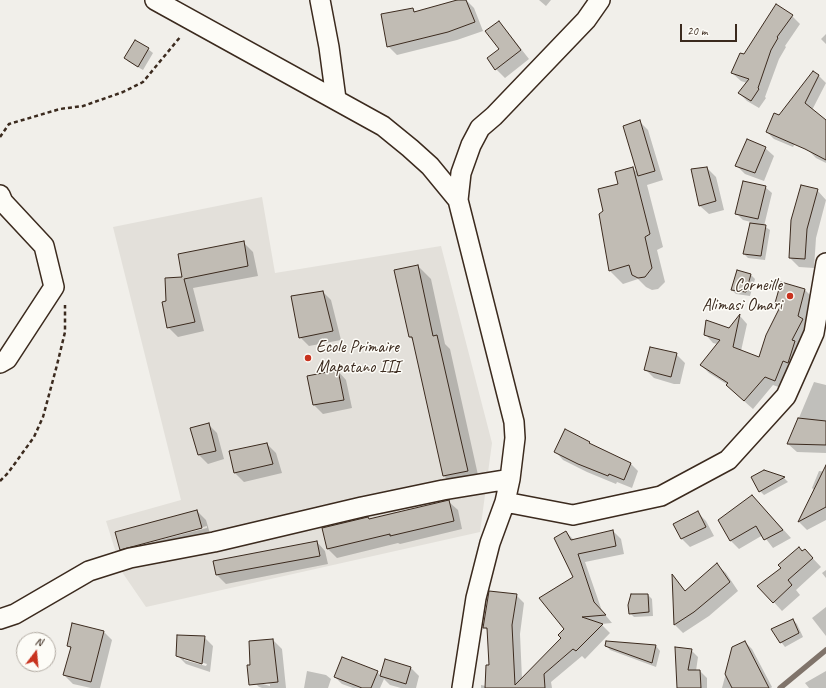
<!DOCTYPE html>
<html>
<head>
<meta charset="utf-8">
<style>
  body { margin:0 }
  #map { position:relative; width:826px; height:688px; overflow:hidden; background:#f1efea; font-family:Caveat,sans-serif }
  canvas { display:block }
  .north { position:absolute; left:16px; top:632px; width:40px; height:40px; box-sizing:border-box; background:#fdfcf7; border:1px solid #afa8a0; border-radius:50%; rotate:16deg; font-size:11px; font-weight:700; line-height:16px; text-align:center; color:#3b2a1e }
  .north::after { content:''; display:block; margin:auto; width:14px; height:18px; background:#c8321e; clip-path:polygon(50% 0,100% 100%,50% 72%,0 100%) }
  .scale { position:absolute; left:680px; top:24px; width:57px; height:18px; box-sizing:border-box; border:2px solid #3b2a1e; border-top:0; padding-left:5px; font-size:12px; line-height:14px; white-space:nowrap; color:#3b2a1e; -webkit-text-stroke:3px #fdfcf7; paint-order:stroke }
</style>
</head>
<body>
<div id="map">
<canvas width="826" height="688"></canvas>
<div class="north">N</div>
<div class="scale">20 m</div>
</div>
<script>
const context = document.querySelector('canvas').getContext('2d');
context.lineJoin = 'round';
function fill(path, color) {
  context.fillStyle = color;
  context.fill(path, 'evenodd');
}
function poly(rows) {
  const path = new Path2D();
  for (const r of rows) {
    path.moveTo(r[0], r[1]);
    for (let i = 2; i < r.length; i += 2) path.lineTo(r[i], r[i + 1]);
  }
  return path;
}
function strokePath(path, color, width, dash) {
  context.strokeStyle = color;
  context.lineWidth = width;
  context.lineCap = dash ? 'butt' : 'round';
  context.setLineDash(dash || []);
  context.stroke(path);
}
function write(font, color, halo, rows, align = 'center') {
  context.font = font + ' Caveat,sans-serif';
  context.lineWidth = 3;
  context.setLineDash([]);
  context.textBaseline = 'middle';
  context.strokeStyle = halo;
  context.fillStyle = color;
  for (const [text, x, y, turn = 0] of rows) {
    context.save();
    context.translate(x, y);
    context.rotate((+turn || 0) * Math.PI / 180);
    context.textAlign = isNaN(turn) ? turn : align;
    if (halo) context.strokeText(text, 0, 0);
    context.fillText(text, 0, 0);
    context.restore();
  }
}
const built = poly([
  [262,197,275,273,441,246,492,443,480,532,146,607,122,572,106,521,181,500,113,227]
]);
const shadow = poly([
  [461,0,466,0,474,8,483,31,457,40,397,55,388,46,413,10,415,12],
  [539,0,551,0,546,6],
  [792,16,800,24,785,46,786,47,779,59,765,97,766,98,759,108,747,101,739,93,747,83,741,81,732,73,744,56],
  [499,22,507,31,529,59,505,78,496,69,500,49],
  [826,34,826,44,821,39],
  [135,42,148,49,153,53,143,70,129,62,125,58],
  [819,76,826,83,793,147,774,139,767,132,779,116],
  [826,120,826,163,816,158,808,150],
  [640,122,648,130,663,180,647,185,663,247,657,250,665,282,658,289,652,290,646,287,638,279,623,284,610,271,600,214,604,211,620,185,633,168,639,175],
  [765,148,774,156,764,181,745,174,736,165],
  [707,168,716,177,724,210,709,214,700,206],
  [765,187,772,193,764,226,770,230,765,260,748,258,744,254,751,222,743,220,736,213],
  [817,190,826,200,816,238,814,268,799,267,790,258],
  [243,242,253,252,258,276,193,288,204,331,178,337,168,327,183,278],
  [418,266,431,279,445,344,450,349,480,484,457,489,444,476,414,341,410,337],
  [751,275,755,279,750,296,736,294,732,290],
  [805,290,813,298,811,328,784,389,773,385,753,409,736,394,728,385,709,373,701,365,717,344,713,343,705,334,730,329,740,316,747,324,741,351,759,359,781,308,776,303],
  [323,292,331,300,341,340,309,346,300,337],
  [676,354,685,363,680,384,674,384,654,378,645,369],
  [338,371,346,380,352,408,323,414,314,405,308,377],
  [814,382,826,385,826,453,797,452,788,444],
  [208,424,217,433,224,459,208,464,199,455,192,429],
  [589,443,592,445,630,463,638,471,632,488,617,482,616,484,587,472,563,460,555,451],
  [267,444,276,453,282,473,244,482,235,473,231,451],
  [764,471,784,478,788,482,764,495,760,491],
  [819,471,826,472,826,520,807,530,799,522,815,491,812,488],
  [752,496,760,504,791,538,773,548,763,535,739,549,731,541,720,520],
  [449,502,458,510,462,529,400,544,398,543,337,558,328,549,323,529,370,520],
  [197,511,206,520,211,537,130,558,121,549],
  [207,526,207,528,126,549,126,547],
  [698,513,706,521,714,536,690,547,682,539],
  [613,531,621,539,624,554,585,562,602,611,612,623,601,624,610,633,585,659,582,656,551,682,552,688,481,688,481,685,486,686,490,666,488,631,484,627,516,595,524,603,520,634,522,679,563,638,565,629,574,577,566,532,574,540],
  [317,542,325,551,328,564,226,584,217,575,214,562],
  [805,550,821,567,796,590,800,595,782,611,759,586],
  [717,565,726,573,738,591,709,616,683,633,675,625,673,576,686,592],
  [826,570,826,578,822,573],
  [648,595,652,599,653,616,634,617,630,613],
  [826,607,826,636,812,618],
  [793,620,797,624,803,637,785,647,775,634],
  [104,632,112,640,100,688,91,688,73,684,64,675,71,649,68,645],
  [204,637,213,646,210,672,186,664,177,655],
  [184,657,207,664,206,666,184,660],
  [273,640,282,649,286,688,262,688,259,687,250,678,252,666],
  [256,680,270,684,270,686,256,682],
  [745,642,752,649,772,687,771,688,722,688,733,647],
  [606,645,656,646,660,651,656,667,610,650],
  [691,650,698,657,696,671,700,671,707,678,707,688,678,688],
  [411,668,419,676,416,688,401,688,390,685,384,679,380,688,353,688,342,684,335,677,377,672,381,676],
  [307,671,326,675,331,679,328,688,304,688],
  [826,671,826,688,809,688,805,683]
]);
const stream = poly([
  [780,688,826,650]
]);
const building = poly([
  [457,0,466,0,475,22,448,32,387,47,381,14,413,8,414,12,457,0],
  [776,4,793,15,777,37,778,38,771,50,758,88,759,89,751,101,738,93,749,79,731,73,740,53,744,54,776,4],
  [499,21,521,50,495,70,487,58,499,49,485,31,499,21],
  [135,40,149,48,138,67,124,58,135,40],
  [813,71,819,75,805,103,826,120,826,160,805,149,766,132,774,113,779,115,813,71],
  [640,120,655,171,638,176,623,126,640,120],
  [747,139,766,147,755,173,735,166,747,139],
  [633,167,650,234,645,237,652,268,645,277,638,278,632,275,629,265,609,271,599,214,603,211,598,189,618,184,615,172,633,167],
  [707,167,716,201,699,206,691,169,707,167],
  [743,181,766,186,758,219,735,214,743,181],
  [801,185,818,189,807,229,805,259,789,258,791,220,801,185],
  [750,223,766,225,761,256,743,254,750,223],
  [244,241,248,266,184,279,195,322,167,328,162,302,166,301,165,278,182,277,178,254,244,241],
  [418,265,433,336,437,335,468,471,443,476,412,337,409,337,394,270,418,265],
  [737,270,751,274,746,292,731,290,737,270],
  [781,282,805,289,798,316,803,319,792,340,795,341,788,363,783,361,775,381,765,377,744,401,726,385,728,383,700,365,720,340,704,335,706,320,729,328,740,314,733,347,759,357,766,335,781,305,775,303,781,282],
  [323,291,333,331,299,338,291,296,323,291],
  [650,347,677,353,671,377,644,370,650,347],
  [338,370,344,400,313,405,307,376,338,370],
  [798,418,826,421,826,445,787,444,798,418],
  [209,423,216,451,198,455,190,428,209,423],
  [565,429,590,442,589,443,631,463,624,480,609,474,608,476,578,464,554,452,565,429],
  [267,443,273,464,234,473,229,451,267,443],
  [826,465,826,507,798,522,826,465],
  [764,470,785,477,759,492,751,477,764,470],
  [752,495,783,530,764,540,756,526,730,541,718,520,752,495],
  [449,500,454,521,390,536,390,534,327,549,322,528,368,517,369,519,449,500],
  [197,510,202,528,120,550,115,532,197,510],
  [698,511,706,527,681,539,673,524,698,511],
  [613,530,616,546,578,554,594,602,606,615,582,617,603,624,576,651,573,649,544,674,545,688,485,688,486,665,489,665,487,628,483,628,489,591,517,594,512,625,515,685,561,638,558,635,564,629,539,598,573,577,554,538,566,531,571,540,613,530],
  [317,541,320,556,216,575,213,561,317,541],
  [799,547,802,551,805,549,813,558,788,580,792,585,773,603,757,586,781,568,778,565,799,547],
  [717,563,730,582,694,612,674,625,672,574,685,591,717,563],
  [631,594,648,594,649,612,629,614,628,605,631,594],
  [793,619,799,633,780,643,771,629,793,619],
  [72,623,104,631,91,682,63,675,71,647,67,646,72,623],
  [177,635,205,636,202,664,176,656,177,635],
  [273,639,278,682,249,685,247,665,250,665,249,641,273,639],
  [606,641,656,645,652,663,605,646,606,641],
  [745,641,769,688,732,688,725,674,732,647,745,641],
  [675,647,692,649,688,670,700,670,701,688,677,688,675,647],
  [342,657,378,671,371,688,362,688,334,677,342,657],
  [385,659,411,667,406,684,380,676,385,659]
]);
const path = poly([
  [0,137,9,124,60,109,83,106,123,92,143,82,181,36],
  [0,481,8,473,34,437,43,417,57,365,65,332,65,305]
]);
const street = poly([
  [155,0,383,126,410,148,430,166,458,200],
  [320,0,329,47,336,99],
  [0,195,3,202,44,246,54,287,7,359,0,363],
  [505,502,573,515,661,496,728,460,786,396,814,333,826,263],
  [0,619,15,614,89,571,130,558,214,542,362,507,443,490,510,479],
  [462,688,476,598,490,543,505,502,510,479,515,438,514,422,458,200,461,173,471,145,480,128,494,116,586,20,600,0]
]);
const markers = [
  [790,296,4,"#c8321e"],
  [308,358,4,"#c8321e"]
];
const poiNames = [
  ["Corneille",782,286],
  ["Alimasi Omari",782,306],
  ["Ecole Primaire",316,348,"left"],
  ["Mapatano III",316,368,"left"]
];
fill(built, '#e3e0da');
fill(shadow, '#0003');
strokePath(stream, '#80746b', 5.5);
fill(building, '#c1bcb4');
strokePath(building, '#3b2a1e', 1);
strokePath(street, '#3b2a1e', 22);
strokePath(path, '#3b2a1e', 2.5, [4, 3]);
strokePath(street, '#fdfcf7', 19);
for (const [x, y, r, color] of markers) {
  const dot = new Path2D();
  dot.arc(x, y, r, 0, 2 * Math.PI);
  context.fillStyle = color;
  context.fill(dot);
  strokePath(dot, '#fdfcf7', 1.5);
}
write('17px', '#3b2a1e', '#fdfcf7', poiNames, 'right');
</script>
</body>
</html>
